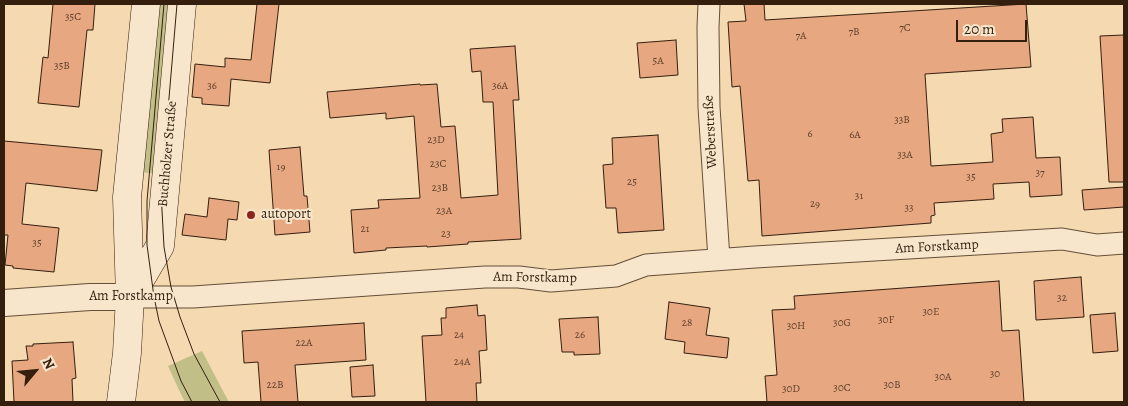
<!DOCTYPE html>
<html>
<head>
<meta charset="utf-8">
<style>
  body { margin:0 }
  #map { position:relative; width:1128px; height:406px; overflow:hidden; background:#f5d9b1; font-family:Alegreya,serif }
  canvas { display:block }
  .frame { position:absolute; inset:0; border:5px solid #341f0e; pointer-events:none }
  .north { position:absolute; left:10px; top:346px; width:50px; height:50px; -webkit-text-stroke:4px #f8e6cc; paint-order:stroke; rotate:62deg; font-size:14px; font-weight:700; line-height:20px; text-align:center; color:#341f0e }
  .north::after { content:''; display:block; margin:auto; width:18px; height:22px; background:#341f0e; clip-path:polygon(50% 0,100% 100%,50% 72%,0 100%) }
  .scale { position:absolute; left:956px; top:20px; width:71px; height:22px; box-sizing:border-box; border:2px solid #341f0e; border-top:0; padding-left:6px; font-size:15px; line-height:18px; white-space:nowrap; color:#341f0e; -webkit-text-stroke:4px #f8e6cc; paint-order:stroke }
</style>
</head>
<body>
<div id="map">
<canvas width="1128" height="406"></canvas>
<div class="frame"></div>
<div class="north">N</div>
<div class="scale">20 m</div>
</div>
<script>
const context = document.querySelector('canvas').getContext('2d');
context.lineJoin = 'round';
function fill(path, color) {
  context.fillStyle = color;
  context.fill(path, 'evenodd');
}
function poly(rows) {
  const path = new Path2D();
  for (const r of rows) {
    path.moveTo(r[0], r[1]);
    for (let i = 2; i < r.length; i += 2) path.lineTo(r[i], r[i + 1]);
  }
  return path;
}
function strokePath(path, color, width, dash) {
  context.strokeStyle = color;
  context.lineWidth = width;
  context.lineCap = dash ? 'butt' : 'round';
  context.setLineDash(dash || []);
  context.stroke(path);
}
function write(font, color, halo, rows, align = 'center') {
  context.font = font + ' Alegreya,serif';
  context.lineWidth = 4;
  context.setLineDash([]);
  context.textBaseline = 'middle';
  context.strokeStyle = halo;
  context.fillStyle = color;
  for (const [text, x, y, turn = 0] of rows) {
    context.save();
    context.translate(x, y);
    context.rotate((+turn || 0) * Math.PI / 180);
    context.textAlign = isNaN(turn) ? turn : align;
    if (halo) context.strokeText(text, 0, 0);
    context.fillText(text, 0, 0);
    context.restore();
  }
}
const green = poly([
  [157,4,172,4,156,174,141,172],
  [202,351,223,391,229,402,185,402,179,390,168,366]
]);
const building = poly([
  [53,4,95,4,93,30,87,30,79,107,38,103,43,57,48,58,53,4],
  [257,4,279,4,270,83,231,79,229,106,202,104,202,98,192,97,195,64,225,67,225,58,251,60,257,4],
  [744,4,764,4,765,20,1026,4,1031,67,925,74,931,166,993,162,991,134,1003,132,1002,119,1033,117,1036,158,1060,157,1062,195,1030,197,1029,182,993,184,994,199,934,203,935,215,931,216,931,223,762,236,759,180,748,181,740,86,732,87,728,22,746,21,744,4],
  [1124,35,1124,182,1109,182,1100,36,1124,35],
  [676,40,678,75,640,78,637,43,676,40],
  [515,46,519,100,513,100,521,239,468,242,468,244,427,247,427,246,386,248,386,250,354,253,351,210,379,208,378,200,420,198,414,116,386,119,386,113,330,118,327,92,420,84,420,85,437,84,441,127,455,126,461,198,498,195,493,102,483,102,481,71,472,72,470,49,515,46],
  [658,135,664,230,618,233,616,208,606,208,603,165,613,164,612,138,658,135],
  [4,141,102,150,97,191,26,183,22,224,59,228,54,272,13,268,13,266,5,265,8,235,4,235,4,141],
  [300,147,304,196,307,196,310,232,275,235,269,150,300,147],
  [1124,187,1124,207,1084,210,1082,190,1124,187],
  [209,198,239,202,237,220,228,219,226,240,182,235,185,214,207,217,209,198],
  [1081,277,1084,317,1036,320,1034,281,1081,277],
  [999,281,1002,331,1019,330,1024,402,767,402,765,376,777,375,772,310,795,309,794,296,999,281],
  [669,302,710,308,706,335,729,338,727,358,684,353,685,342,665,339,669,302],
  [477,305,478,316,485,315,487,350,479,351,481,383,476,383,477,402,426,402,422,336,442,335,441,318,446,318,446,308,477,305],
  [1115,313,1118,351,1093,353,1090,315,1115,313],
  [598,317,600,354,574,355,574,352,562,352,559,319,598,317],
  [364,323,366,360,295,365,298,402,261,402,258,362,244,363,242,331,364,323],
  [73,342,76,378,72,379,73,402,14,402,12,361,28,360,26,346,33,346,33,344,73,342],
  [373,365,375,396,352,397,350,367,373,365]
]);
const minor = poly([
  [709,4,708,27,709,107,719,259],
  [130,297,193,297,485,277,519,277,551,281,616,276,646,265,755,257,1062,239,1097,245,1124,243]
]);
const tertiary = poly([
  [4,303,90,297,130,297]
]);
const secondary = poly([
  [130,297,160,246,182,4],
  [121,402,127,353,130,297,127,197,146,4]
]);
const tram = poly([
  [164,4,147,201,147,245,154,297,159,321,181,381,192,402],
  [177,4,161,192,164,247,171,287,180,317,194,354,220,402]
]);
const markers = [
  [251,215,5,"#8f2418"]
];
const numberNames = [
  ["35C",73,17],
  ["7C",905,28],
  ["7B",854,32],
  ["7A",801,36],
  ["5A",658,61],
  ["35B",62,66],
  ["36",212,86],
  ["36A",500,86],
  ["33B",902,120],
  ["6",810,134],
  ["6A",855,135],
  ["23D",436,140],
  ["33A",905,155],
  ["23C",438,164],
  ["19",281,167],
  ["37",1040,173],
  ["35",971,177],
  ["25",632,182],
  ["23B",440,188],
  ["31",859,196],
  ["29",815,204],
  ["33",909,208],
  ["23A",444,211],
  ["21",365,229],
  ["23",446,234],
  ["35",37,243],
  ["32",1062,298],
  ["30E",931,312],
  ["30F",886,320],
  ["28",687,323],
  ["30G",842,323],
  ["30H",796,326],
  ["24",459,335],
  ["26",580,335],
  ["22A",304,343],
  ["24A",462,362],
  ["30",995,374],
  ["30A",943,377],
  ["22B",275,385],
  ["30B",892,385],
  ["30C",842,388],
  ["30D",791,389]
];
const streetNames = [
  ["Weberstraße",711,132,-93],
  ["Buchholzer Straße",168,154,-85],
  ["Am Forstkamp",937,247,-3],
  ["Am Forstkamp",535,278,1],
  ["Am Forstkamp",131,297]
];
const poiNames = [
  ["autoport",261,215]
];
fill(green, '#c1be88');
fill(building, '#e6a781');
strokePath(building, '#341f0e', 1);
strokePath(minor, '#644e37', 23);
strokePath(tertiary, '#644e37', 28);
strokePath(secondary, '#341f0e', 29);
strokePath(minor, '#f8e6cc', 21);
strokePath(tertiary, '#f8e6cc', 26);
strokePath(secondary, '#f8e6cc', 28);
strokePath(tram, '#341f0e', 1);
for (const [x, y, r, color] of markers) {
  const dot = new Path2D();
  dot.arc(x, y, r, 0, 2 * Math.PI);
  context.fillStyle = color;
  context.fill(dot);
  strokePath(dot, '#f8e6cc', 2);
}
write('11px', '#60412b', null, numberNames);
write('14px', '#341f0e', '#f8e6cc', streetNames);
write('14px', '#341f0e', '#f8e6cc', poiNames, 'left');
</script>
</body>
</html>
